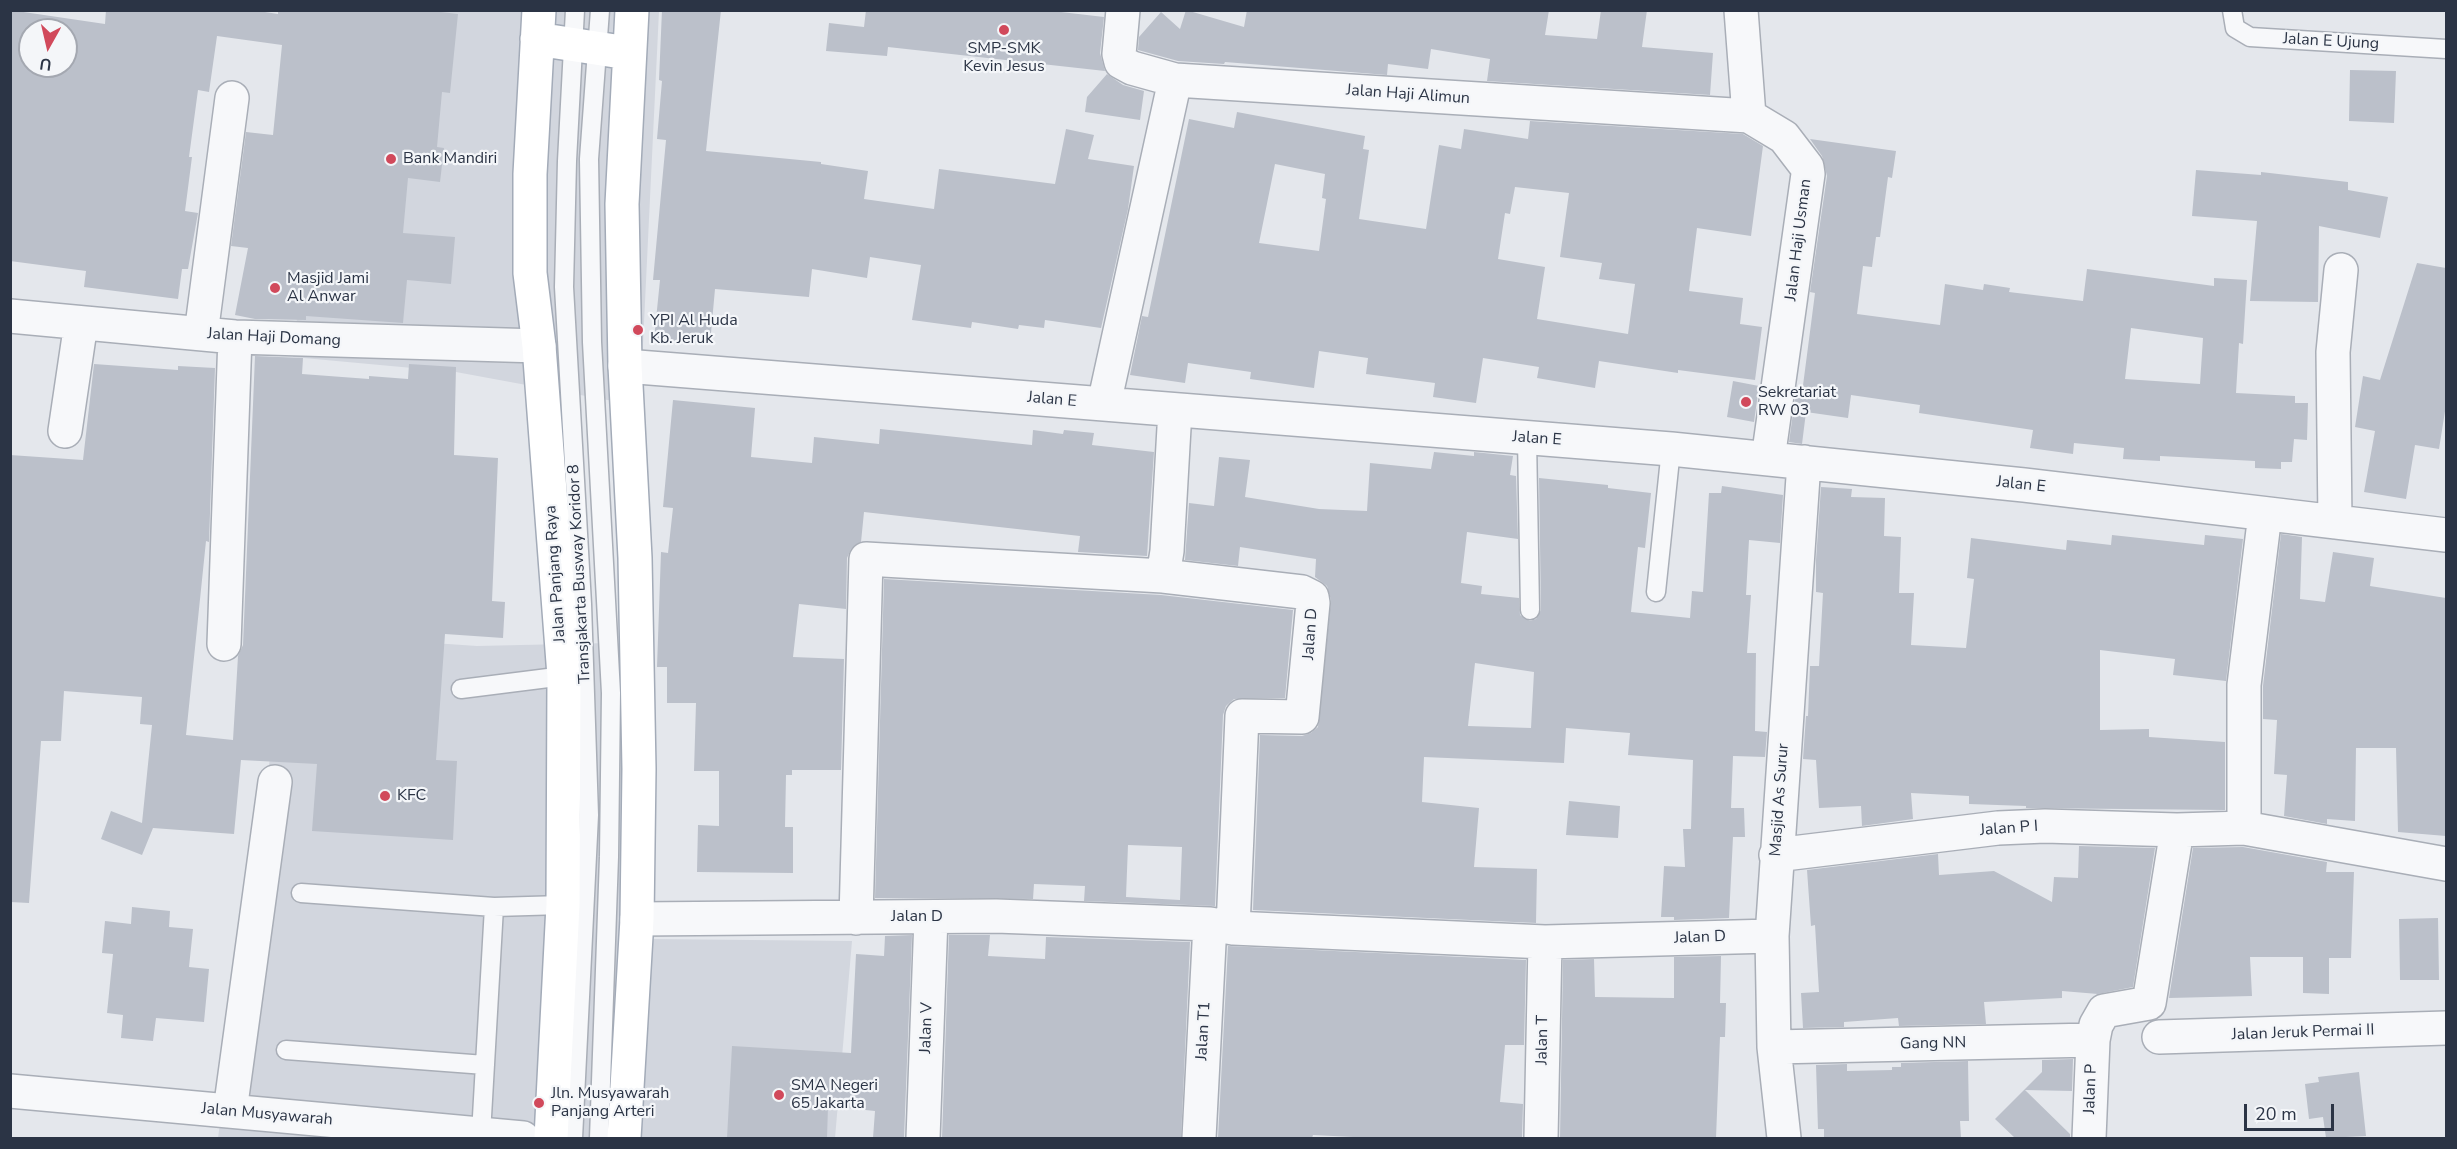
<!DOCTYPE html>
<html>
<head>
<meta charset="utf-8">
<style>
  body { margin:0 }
  #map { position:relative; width:2457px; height:1149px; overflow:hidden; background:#e4e7ec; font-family:"Nunito Sans",sans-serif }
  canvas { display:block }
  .frame { position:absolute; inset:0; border:12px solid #2b3445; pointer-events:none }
  .north { position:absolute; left:18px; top:18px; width:60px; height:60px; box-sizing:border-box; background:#f4f6f9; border:2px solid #a4a8b1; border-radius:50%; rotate:188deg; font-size:16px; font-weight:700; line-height:24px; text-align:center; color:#2b3445 }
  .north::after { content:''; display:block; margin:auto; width:21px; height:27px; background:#d1495b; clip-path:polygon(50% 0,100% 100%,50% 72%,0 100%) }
  .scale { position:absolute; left:2244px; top:1104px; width:90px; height:27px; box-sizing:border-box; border:3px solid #2b3445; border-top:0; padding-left:8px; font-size:18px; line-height:21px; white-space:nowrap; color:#2b3445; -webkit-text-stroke:4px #f4f6f9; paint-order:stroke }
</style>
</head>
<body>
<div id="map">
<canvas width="2457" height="1149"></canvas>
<div class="frame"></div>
<div class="north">U</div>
<div class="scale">20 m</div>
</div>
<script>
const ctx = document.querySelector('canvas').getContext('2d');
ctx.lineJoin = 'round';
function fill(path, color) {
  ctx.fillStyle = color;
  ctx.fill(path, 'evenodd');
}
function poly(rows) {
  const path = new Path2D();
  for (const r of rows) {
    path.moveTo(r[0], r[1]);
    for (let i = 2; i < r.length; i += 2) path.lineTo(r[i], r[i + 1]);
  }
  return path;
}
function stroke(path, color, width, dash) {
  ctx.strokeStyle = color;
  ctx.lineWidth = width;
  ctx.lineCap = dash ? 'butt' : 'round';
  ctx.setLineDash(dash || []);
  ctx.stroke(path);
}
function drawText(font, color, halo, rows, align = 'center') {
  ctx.font = font + ' "Nunito Sans",sans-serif';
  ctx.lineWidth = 4.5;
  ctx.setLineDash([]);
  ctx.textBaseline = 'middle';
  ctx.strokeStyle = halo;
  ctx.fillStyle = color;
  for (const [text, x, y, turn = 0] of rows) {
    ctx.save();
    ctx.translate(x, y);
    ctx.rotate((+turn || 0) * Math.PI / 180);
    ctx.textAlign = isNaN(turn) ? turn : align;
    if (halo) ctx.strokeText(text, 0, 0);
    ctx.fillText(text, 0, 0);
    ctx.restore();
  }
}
fill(poly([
  [329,11,659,11,640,406,456,372,293,357],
  [287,633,477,646,654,642,650,939,852,941,835,1138,218,1138]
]), '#d2d6de');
fill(poly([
  [10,10,105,24,106,10,252,10,278,14,278,10,424,10,458,14,450,93,442,92,437,147,444,148,440,182,408,178,403,233,455,237,451,284,407,280,403,323,306,316,306,320,255,319,235,315,248,248,231,246,246,132,273,135,282,45,217,36,209,92,198,90,189,157,192,157,185,211,198,213,188,269,182,269,178,299,84,287,86,271,10,261],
  [30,30,66,30,66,66,30,66],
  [662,10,721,10,706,151,821,162,821,164,868,171,864,199,934,209,939,169,1055,184,1066,129,1094,135,1088,159,1134,166,1128,209,1101,328,1045,320,1044,328,1019,325,1018,329,972,322,971,328,912,320,921,265,870,257,867,278,812,269,809,297,715,289,710,344,654,339,660,280,653,280,666,140,657,139,662,81,659,80],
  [866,10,1044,10,1104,17,1100,53,1105,71,888,47,887,56,826,51,829,23,864,27],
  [1186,10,1244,27,1247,10,1549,10,1545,35,1597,39,1601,10,1647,10,1642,47,1713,53,1710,95,1487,81,1490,59,1431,49,1428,69,1388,64,1387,75,1225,62,1224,64,1178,61,1138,50,1139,37,1161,12,1180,29],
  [2350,70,2396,71,2394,123,2349,121],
  [1107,74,1123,85,1144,91,1140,120,1085,112,1087,97],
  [1237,112,1365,136,1363,149,1369,150,1359,219,1426,229,1439,145,1461,149,1464,129,1528,139,1530,121,1743,134,1763,146,1751,236,1697,228,1689,291,1743,298,1740,324,1762,327,1755,380,1678,370,1678,373,1599,361,1595,388,1537,378,1539,367,1483,358,1476,403,1433,397,1435,383,1366,374,1368,358,1319,351,1314,388,1250,379,1251,372,1188,363,1185,383,1130,375,1142,316,1148,317,1189,119,1234,128],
  [1275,164,1325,174,1322,198,1326,199,1319,251,1259,243],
  [1515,187,1569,193,1560,257,1602,263,1599,279,1635,284,1628,334,1537,319,1545,267,1498,259,1505,213,1510,214],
  [1810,139,1896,151,1892,178,1888,177,1880,237,1876,237,1872,267,1863,266,1857,314,1940,325,1945,284,1983,290,1984,284,2010,288,2009,292,2083,301,2087,269,2214,286,2214,278,2247,280,2243,344,2239,343,2236,393,2295,396,2295,403,2308,403,2307,440,2294,439,2292,462,2281,462,2281,469,2255,468,2255,461,2160,456,2160,461,2123,459,2124,448,2074,443,2073,454,2030,448,2033,430,1919,413,1920,405,1851,395,1848,418,1806,412,1802,444,1789,442,1796,392,1802,393,1811,324,1815,293,1810,292,1827,176,1822,156],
  [2131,328,2203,338,2200,384,2125,379],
  [2196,170,2261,175,2261,172,2348,182,2348,190,2388,197,2380,238,2319,226,2318,302,2250,301,2257,221,2192,216],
  [2417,263,2446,268,2446,405,2439,449,2415,445,2406,499,2364,492,2375,431,2355,427,2363,376,2380,380],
  [255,356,303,358,302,374,369,379,369,376,408,379,409,364,456,367,454,455,498,458,492,601,505,602,503,638,445,634,436,760,457,761,453,840,312,831,317,764,241,760,234,834,153,828,142,855,101,839,111,811,142,823,152,725,140,724,142,697,64,691,61,741,41,741,29,903,10,902,10,455,83,460,94,364,178,370,178,366,215,368,209,542,206,541,186,735,233,740,238,656,243,645],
  [1733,381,1759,386,1754,422,1727,417],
  [673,400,755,408,751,457,812,463,814,437,879,444,880,429,1032,445,1033,430,1063,434,1064,430,1094,433,1092,445,1154,452,1147,556,1078,552,1080,536,864,512,861,542,851,549,847,558,846,609,799,604,793,657,844,659,841,770,792,770,792,775,786,775,785,827,793,827,793,873,697,872,698,825,719,826,719,771,694,771,696,703,667,703,667,667,657,667,661,552,668,553,673,508,663,507],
  [1434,452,1474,456,1474,452,1513,456,1510,475,1516,476,1518,539,1467,532,1461,583,1482,586,1481,594,1519,598,1520,615,1530,621,1536,619,1541,610,1539,478,1608,485,1608,488,1651,493,1645,548,1638,547,1631,612,1690,618,1692,591,1703,592,1709,493,1721,493,1722,486,1783,495,1780,543,1749,540,1746,595,1751,595,1747,653,1756,653,1755,731,1767,732,1765,757,1733,756,1731,808,1744,808,1745,837,1733,837,1729,918,1674,920,1674,917,1661,917,1664,866,1685,867,1683,829,1691,829,1693,760,1628,755,1630,733,1566,728,1564,763,1424,757,1422,802,1479,808,1474,867,1537,869,1536,923,1253,910,1260,735,1302,736,1311,733,1318,727,1331,600,1327,586,1315,577,1316,559,1240,547,1238,566,1185,560,1189,503,1214,506,1219,457,1250,460,1245,497,1319,509,1367,511,1370,463,1431,469],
  [1475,663,1534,672,1531,728,1468,726],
  [1821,487,1852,489,1851,497,1885,498,1884,536,1901,537,1899,593,1914,593,1911,645,1966,648,1974,579,1967,578,1971,538,2066,550,2067,540,2111,545,2112,535,2204,545,2205,535,2243,539,2226,681,2173,675,2175,659,2100,650,2100,730,2149,729,2149,737,2225,742,2225,810,2026,808,2026,806,1969,804,1969,796,1911,793,1913,819,1862,826,1861,806,1819,808,1816,760,1803,759,1806,716,1808,716,1810,666,1819,666,1823,593,1816,592,1816,560],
  [2281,534,2302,537,2300,599,2325,602,2333,552,2374,558,2370,586,2446,598,2446,836,2398,832,2396,748,2356,748,2355,821,2327,819,2327,824,2284,816,2287,775,2274,774,2277,720,2263,719,2263,686],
  [884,579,1161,595,1293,610,1285,698,1234,699,1226,706,1223,715,1215,906,1084,901,1085,886,1034,884,1033,899,875,898],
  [1128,845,1182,847,1180,900,1126,897],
  [1569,801,1620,806,1618,838,1566,835],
  [2079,846,2155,848,2133,987,2098,994,2062,991,2062,998,1984,1002,1986,1024,1899,1026,1898,1018,1844,1022,1844,1027,1803,1028,1801,993,1819,992,1815,925,1811,926,1807,870,1938,854,1939,875,1994,871,2052,902,2054,877,2078,878],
  [2243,847,2327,862,2326,872,2354,872,2351,958,2329,958,2329,994,2303,993,2303,957,2250,957,2252,996,2169,998,2193,848],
  [132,907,170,911,169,927,193,929,189,967,209,969,204,1022,156,1018,153,1041,121,1038,123,1015,107,1013,113,954,102,953,105,921,131,924],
  [2438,918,2439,980,2400,980,2399,919],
  [912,935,904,1138,873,1138,875,1111,828,1106,827,1138,727,1138,732,1046,851,1053,856,954,884,956,885,936],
  [949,935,990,935,988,956,1045,959,1046,937,1190,942,1181,1138,942,1138],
  [1228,946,1526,960,1524,1045,1505,1045,1500,1102,1523,1104,1522,1138,1373,1138,1313,1135,1312,1138,1218,1138],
  [1721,956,1720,1003,1726,1003,1725,1037,1720,1037,1716,1138,1560,1138,1563,960,1594,959,1595,997,1674,998,1674,957],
  [2073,1059,2072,1091,2025,1090,2070,1134,2070,1138,2015,1138,1995,1119,2042,1072,2042,1060],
  [1968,1061,1969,1121,1960,1121,1961,1138,1824,1138,1824,1129,1818,1129,1816,1065,1847,1064,1847,1071,1892,1070,1892,1067,1901,1067,1901,1063],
  [2359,1072,2366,1136,2326,1138,2323,1117,2309,1119,2305,1084,2319,1082,2318,1077]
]), '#bbc0ca');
const lane = poly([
  [2232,10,2235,28,2250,37,2446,49],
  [1527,438,1530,610],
  [1656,592,1671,449],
  [461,689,564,676],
  [301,893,494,907,563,905],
  [286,1050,485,1065],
  [481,1134,494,907],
  [573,1138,589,815,582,604,564,287,567,161,575,10],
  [599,1138,609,857,611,693,592,342,589,159,600,10]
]);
const street = poly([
  [1123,10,1119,54,1121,62,1132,68,1175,80,1749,116],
  [1741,10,1749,116,1784,137,1807,167,1808,174,1768,459],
  [10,316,235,337,539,346],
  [201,334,232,98],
  [625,366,1671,449,2024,485,2446,535],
  [1104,404,1175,80],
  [1175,410,1167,551,1163,576,1302,592,1312,597,1313,603,1302,717,1242,716,1233,928],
  [65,431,81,323],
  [2335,522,2333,352,2341,270],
  [224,644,235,337],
  [2244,828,2446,864],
  [1776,855,1998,828,2045,826,2177,830,2244,828,2244,685,2265,514],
  [856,918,866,559,1163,576],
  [637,919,996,916,1210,924,1233,928,1545,942,1772,936],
  [2159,1037,2446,1028],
  [1774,1047,2093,1040],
  [10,1091,523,1138],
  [230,1111,275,782],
  [923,1138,931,917],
  [1199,1138,1210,924],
  [1541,1138,1545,942],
  [1784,1138,1774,1047,1772,936,1804,462],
  [2089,1138,2093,1040,2096,1025,2104,1011,2149,1003,2177,830]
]);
const primary = poly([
  [539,10,530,174,530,273,539,346,564,676,563,905,551,1138],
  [537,39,628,53],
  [624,1138,637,919,639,769,635,558,625,366,622,204,632,10]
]);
stroke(lane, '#a9aeb7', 21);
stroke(street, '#a9aeb7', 36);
stroke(primary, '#a3abb8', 36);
stroke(lane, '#f7f8fa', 18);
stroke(street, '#f7f8fa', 33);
stroke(primary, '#fff', 33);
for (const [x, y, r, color] of [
  [1004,30,6,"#d1495b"],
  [391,159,6,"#d1495b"],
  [275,288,6,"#d1495b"],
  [638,330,6,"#d1495b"],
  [1746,402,6,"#d1495b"],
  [385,796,6,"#d1495b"],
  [779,1095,6,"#d1495b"],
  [539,1103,6,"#d1495b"]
]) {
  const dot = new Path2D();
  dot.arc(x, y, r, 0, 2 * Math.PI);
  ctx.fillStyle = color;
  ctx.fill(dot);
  stroke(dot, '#f4f6f9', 2);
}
drawText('16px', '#2b3445', '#f4f6f9', [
  ["Jalan E Ujung",2331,42,3],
  ["Jalan Haji Alimun",1408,95,4],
  ["Jalan Haji Usman",1799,240,-83],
  ["Jalan Haji Domang",274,338,3],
  ["Jalan E",1052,400,5],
  ["Jalan E",1537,439,4],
  ["Jalan E",2021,485,6],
  ["Jalan Panjang Raya",556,574,-94],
  ["Transjakarta Busway Koridor 8",580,574,-93],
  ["Jalan D",1311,634,-86],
  ["Masjid As Surur",1780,800,-86],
  ["Jalan P I",2009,829,-4],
  ["Jalan D",917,917],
  ["Jalan D",1700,938,-2],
  ["Jalan V",927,1028,-88],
  ["Jalan T1",1204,1031,-87],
  ["Jalan Jeruk Permai II",2303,1033,-2],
  ["Jalan T",1543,1040,-89],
  ["Gang NN",1933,1044,-1],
  ["Jalan P",2091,1089,-88],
  ["Jalan Musyawarah",267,1115,5]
]);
drawText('16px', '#2b3445', '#f4f6f9', [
  ["SMP-SMK",1004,49,"center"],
  ["Kevin Jesus",1004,67,"center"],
  ["Bank Mandiri",403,159],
  ["Masjid Jami",287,279],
  ["Al Anwar",287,297],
  ["YPI Al Huda",650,321],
  ["Kb. Jeruk",650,339],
  ["Sekretariat",1758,393],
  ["RW 03",1758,411],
  ["KFC",397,796],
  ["SMA Negeri",791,1086],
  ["65 Jakarta",791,1104],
  ["Jln. Musyawarah",551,1094],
  ["Panjang Arteri",551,1112]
], 'left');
</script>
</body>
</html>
